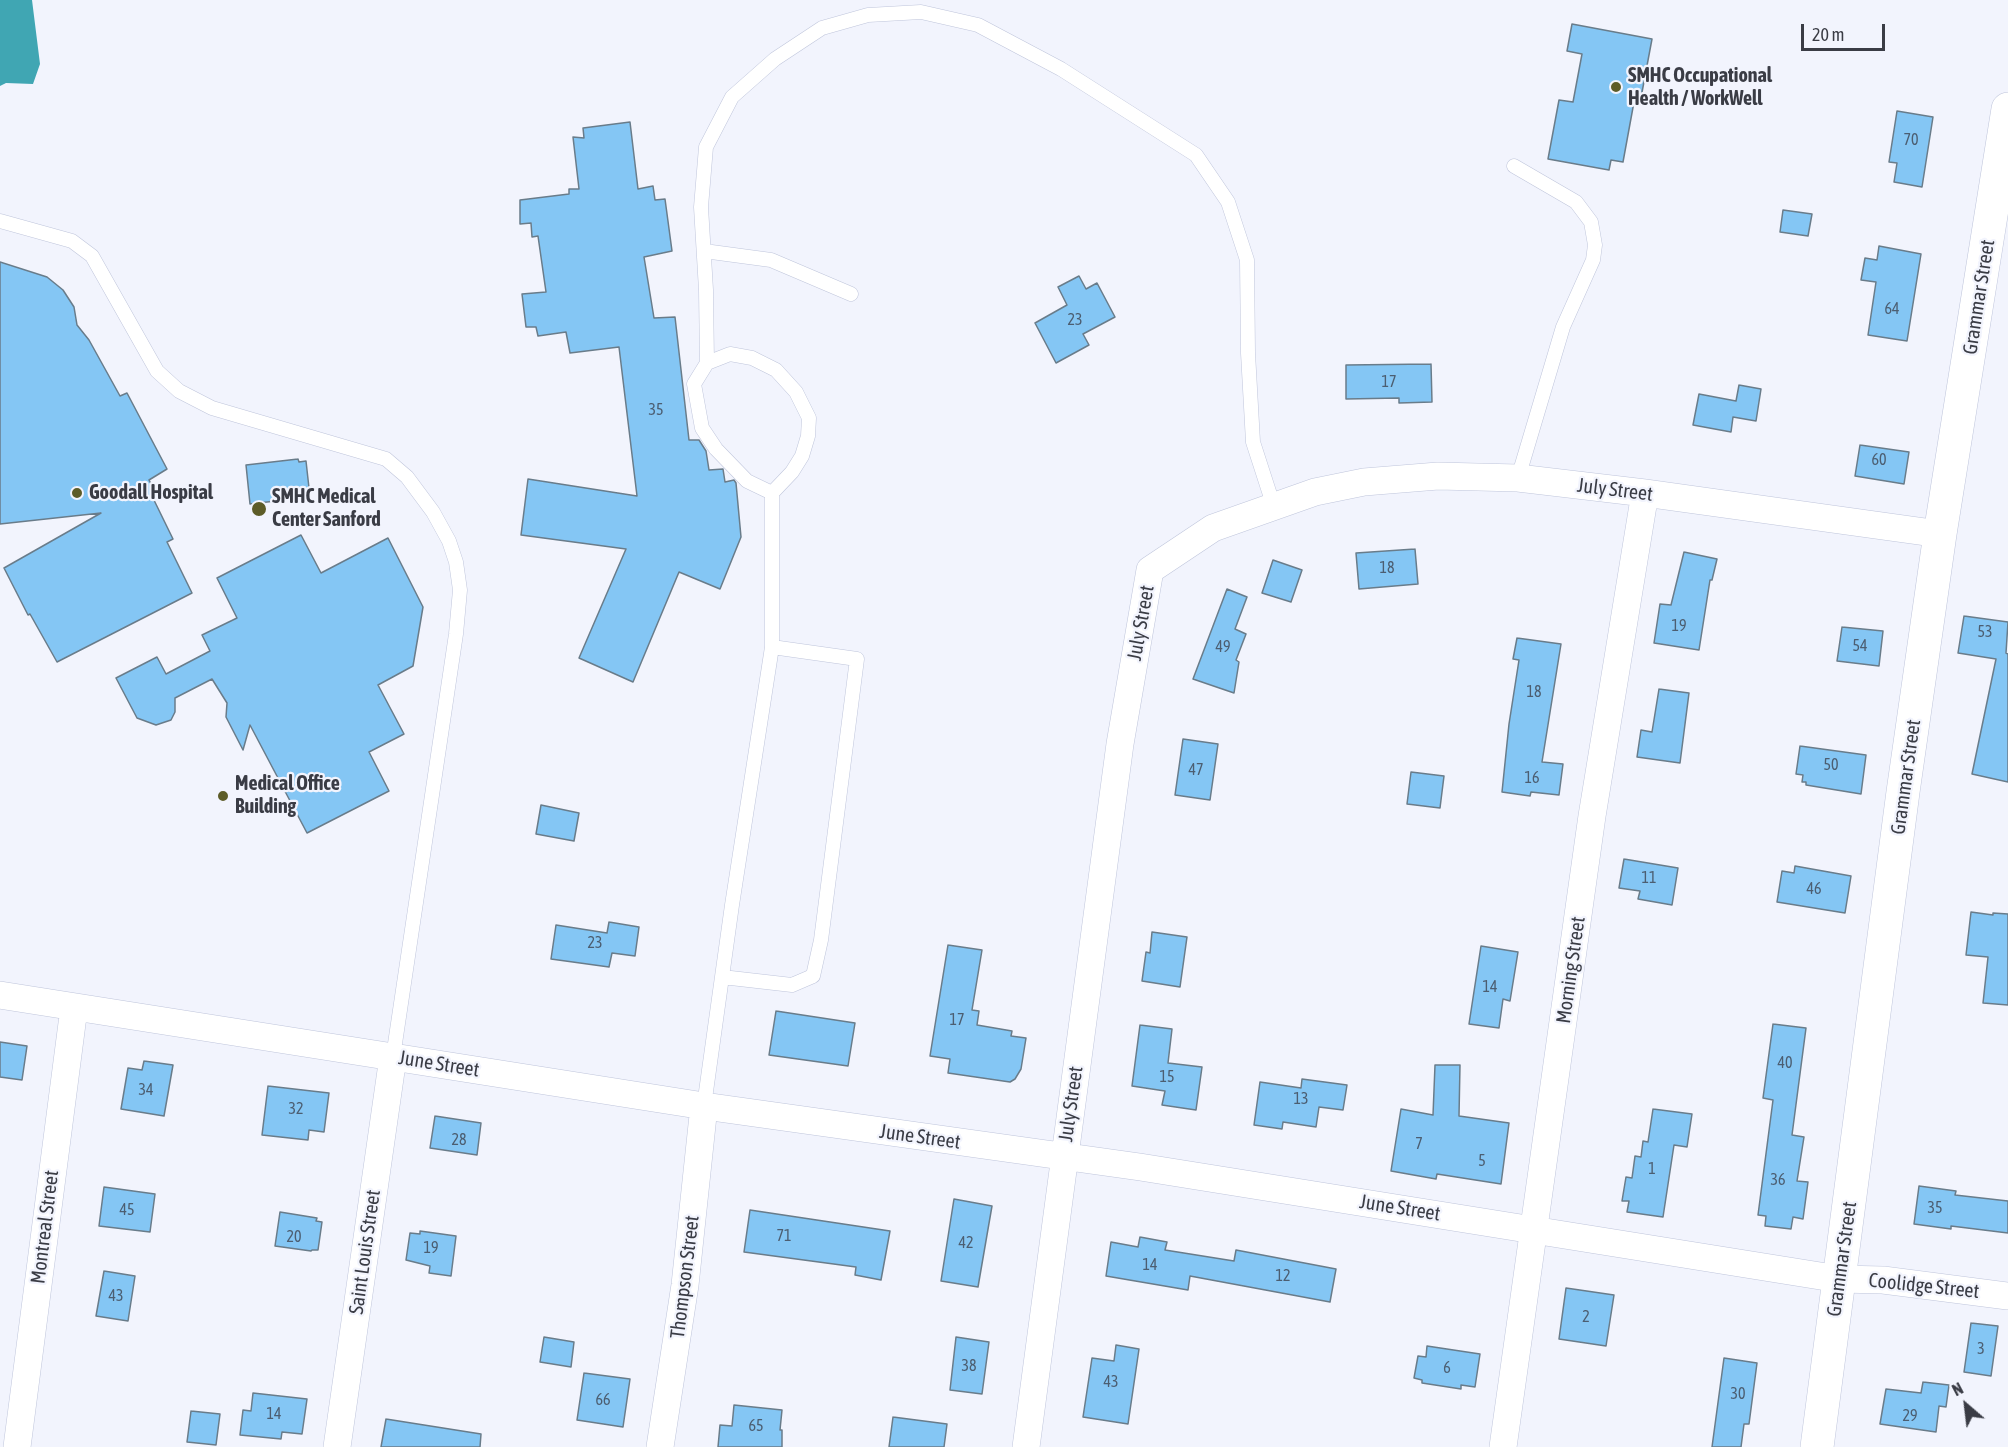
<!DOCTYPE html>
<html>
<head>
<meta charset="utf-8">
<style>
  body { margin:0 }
  #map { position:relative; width:2008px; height:1447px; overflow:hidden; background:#f2f4fd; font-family:"Asap Condensed",sans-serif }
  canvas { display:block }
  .north { position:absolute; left:1936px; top:1375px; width:60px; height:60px; -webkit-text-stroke:4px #f2f4fd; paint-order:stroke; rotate:332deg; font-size:16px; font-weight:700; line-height:24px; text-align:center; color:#3a3c45 }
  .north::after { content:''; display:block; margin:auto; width:21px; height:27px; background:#3a3c45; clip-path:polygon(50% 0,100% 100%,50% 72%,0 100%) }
  .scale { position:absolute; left:1801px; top:24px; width:84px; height:27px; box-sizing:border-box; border:3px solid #3a3c45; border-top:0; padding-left:8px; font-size:18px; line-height:21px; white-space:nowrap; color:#3a3c45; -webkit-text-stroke:4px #f2f4fd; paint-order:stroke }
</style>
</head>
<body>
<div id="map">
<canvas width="2008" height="1447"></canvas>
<div class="north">N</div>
<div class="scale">20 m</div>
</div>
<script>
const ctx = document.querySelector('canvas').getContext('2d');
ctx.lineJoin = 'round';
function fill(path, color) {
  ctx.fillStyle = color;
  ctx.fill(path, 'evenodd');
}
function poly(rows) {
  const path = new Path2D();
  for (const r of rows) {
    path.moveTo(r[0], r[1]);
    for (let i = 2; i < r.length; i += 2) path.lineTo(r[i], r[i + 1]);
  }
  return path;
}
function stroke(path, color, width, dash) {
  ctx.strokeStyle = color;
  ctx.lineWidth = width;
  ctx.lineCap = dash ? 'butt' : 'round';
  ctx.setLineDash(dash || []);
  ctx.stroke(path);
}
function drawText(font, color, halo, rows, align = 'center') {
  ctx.font = font + ' "Asap Condensed",sans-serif';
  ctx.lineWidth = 4.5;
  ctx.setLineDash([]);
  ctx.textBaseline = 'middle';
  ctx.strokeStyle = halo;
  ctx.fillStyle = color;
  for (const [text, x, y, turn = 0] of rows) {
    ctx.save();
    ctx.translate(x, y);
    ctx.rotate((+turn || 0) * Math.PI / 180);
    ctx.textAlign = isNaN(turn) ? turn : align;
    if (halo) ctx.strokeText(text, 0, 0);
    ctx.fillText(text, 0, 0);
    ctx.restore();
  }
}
fill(poly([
  [0,0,32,0,40,64,33,84,6,83,0,86]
]), '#40a6b3');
const building = poly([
  [1572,24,1652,39,1640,103,1634,102,1623,162,1611,160,1609,170,1548,159,1559,100,1573,102,1582,54,1567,51,1572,24],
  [1897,111,1933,117,1922,187,1894,182,1897,163,1889,162,1897,111],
  [630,122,638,189,653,186,655,200,665,199,672,251,644,257,654,318,675,317,689,440,699,440,706,451,709,470,723,469,725,482,734,480,736,483,741,537,720,589,679,572,633,682,579,658,626,549,521,535,528,479,637,496,619,347,570,353,566,332,538,336,536,327,526,327,522,294,546,292,538,236,532,237,531,223,520,224,520,200,569,194,569,189,579,189,573,137,584,138,583,128,630,122],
  [1783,210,1812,214,1808,236,1780,232,1783,210],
  [1879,246,1921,254,1907,341,1868,335,1876,282,1861,280,1865,258,1877,260,1879,246],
  [0,262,47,277,63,290,74,307,77,325,89,340,120,396,127,393,167,469,149,480,156,493,151,494,173,539,167,542,192,593,57,662,30,614,28,615,4,568,101,513,0,524,0,262],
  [1079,276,1086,289,1097,283,1115,317,1083,334,1089,345,1056,363,1035,323,1067,305,1058,287,1079,276],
  [1431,364,1432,402,1399,403,1399,398,1346,399,1346,365,1431,364],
  [1739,385,1761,389,1756,421,1733,417,1731,432,1693,425,1699,394,1736,401,1739,385],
  [1860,445,1909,452,1904,484,1855,476,1860,445],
  [298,459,299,462,306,461,310,497,250,504,246,465,298,459],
  [301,535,321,573,388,538,423,607,413,666,378,685,404,734,369,752,389,791,307,833,250,725,243,750,226,717,227,703,212,679,175,698,175,712,171,720,156,725,137,718,116,678,157,657,166,674,210,651,202,635,237,618,217,578,301,535],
  [1415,549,1418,584,1359,589,1356,553,1415,549],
  [1684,552,1717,559,1712,580,1710,580,1699,650,1654,643,1660,604,1671,605,1684,552],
  [1273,560,1302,570,1291,602,1262,593,1273,560],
  [1227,589,1247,597,1235,629,1246,634,1236,660,1239,662,1234,693,1193,679,1227,589],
  [1964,616,2008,622,2006,653,2008,654,2008,782,1972,774,1996,659,1958,653,1964,616],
  [1842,627,1883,631,1879,666,1837,661,1842,627],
  [1517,638,1561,644,1542,762,1563,764,1559,795,1531,792,1530,796,1502,792,1509,724,1519,660,1513,659,1517,638],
  [1659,689,1689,693,1680,763,1637,757,1641,730,1652,732,1659,689],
  [1183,739,1218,744,1210,800,1175,795,1183,739],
  [1800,746,1866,755,1861,794,1806,785,1806,782,1802,782,1803,775,1796,774,1800,746],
  [1411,772,1444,776,1440,808,1407,804,1411,772],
  [541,805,579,813,574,841,536,834,541,805],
  [1624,859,1678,868,1672,905,1638,899,1640,891,1619,888,1624,859],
  [1795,866,1851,876,1845,913,1777,902,1782,871,1794,873,1795,866],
  [1971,912,1993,915,1993,913,2008,914,2008,1005,1983,1003,1988,957,1966,955,1971,912],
  [609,922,639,927,635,956,612,953,609,967,551,959,556,925,607,933,609,922],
  [1152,932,1187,937,1180,987,1142,981,1146,952,1150,953,1152,932],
  [948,945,982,950,972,1010,979,1011,977,1025,1012,1031,1011,1036,1026,1038,1021,1069,1015,1079,1010,1082,948,1073,950,1059,930,1056,948,945],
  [1481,946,1518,952,1510,1001,1503,999,1499,1028,1469,1024,1481,946],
  [776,1011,855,1023,848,1066,769,1055,776,1011],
  [1773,1024,1806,1028,1792,1135,1804,1137,1797,1181,1808,1182,1803,1219,1793,1217,1791,1229,1765,1226,1766,1216,1758,1215,1773,1100,1763,1098,1773,1024],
  [1140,1025,1172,1029,1168,1063,1202,1067,1196,1110,1162,1105,1165,1091,1132,1086,1140,1025],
  [0,1042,27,1046,22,1080,0,1077,0,1042],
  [144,1061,173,1065,164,1116,121,1109,128,1068,142,1070,144,1061],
  [1435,1065,1460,1065,1459,1116,1509,1123,1501,1184,1437,1174,1436,1179,1391,1171,1401,1109,1433,1115,1435,1065],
  [1302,1079,1347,1085,1343,1110,1319,1107,1316,1127,1283,1122,1282,1129,1254,1125,1260,1082,1301,1088,1302,1079],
  [268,1086,329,1093,324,1132,309,1130,308,1140,262,1135,268,1086],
  [1653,1109,1692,1114,1687,1147,1674,1145,1663,1217,1627,1212,1629,1201,1622,1201,1626,1177,1632,1178,1635,1156,1641,1157,1643,1141,1648,1142,1653,1109],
  [435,1116,481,1123,477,1155,430,1148,435,1116],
  [1919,1186,1956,1191,1955,1195,2008,1201,2008,1233,1951,1226,1951,1229,1914,1224,1919,1186],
  [104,1187,155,1194,150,1232,99,1226,104,1187],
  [954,1199,992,1206,978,1287,941,1281,954,1199],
  [750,1210,890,1231,881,1280,855,1275,856,1267,744,1252,750,1210],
  [280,1212,317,1218,316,1221,322,1222,318,1250,312,1250,311,1251,275,1246,280,1212],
  [420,1231,456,1236,451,1276,429,1273,430,1266,406,1260,410,1233,420,1234,420,1231],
  [1140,1237,1167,1242,1165,1250,1234,1261,1236,1250,1336,1269,1330,1302,1190,1276,1188,1290,1106,1276,1111,1242,1138,1247,1140,1237],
  [104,1271,135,1276,128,1321,96,1316,104,1271],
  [1566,1288,1614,1295,1606,1346,1559,1339,1566,1288],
  [1971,1323,1998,1326,1991,1376,1964,1372,1971,1323],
  [544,1337,574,1342,571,1367,540,1362,544,1337],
  [956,1337,989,1342,982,1394,950,1390,956,1337],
  [1116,1345,1139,1349,1128,1424,1083,1417,1092,1358,1114,1361,1116,1345],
  [1427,1346,1480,1354,1475,1387,1461,1385,1461,1389,1422,1383,1422,1380,1414,1378,1418,1356,1426,1357,1427,1346],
  [1724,1358,1757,1363,1749,1424,1744,1424,1741,1447,1712,1447,1724,1358],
  [584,1373,630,1379,623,1427,577,1420,584,1373],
  [1923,1382,1949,1385,1946,1407,1939,1406,1936,1432,1880,1424,1886,1389,1921,1393,1923,1382],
  [253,1393,307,1399,302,1434,282,1432,281,1439,240,1435,243,1410,251,1411,253,1393],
  [734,1405,782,1410,780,1430,782,1430,782,1447,718,1447,720,1425,732,1426,734,1405],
  [191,1411,220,1414,216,1445,187,1442,191,1411],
  [893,1417,947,1424,944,1447,889,1447,893,1417],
  [386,1419,481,1434,480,1447,381,1447,386,1419]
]);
fill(building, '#84c6f4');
stroke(building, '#697c8a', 1.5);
const lane = poly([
  [1514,166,1576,202,1591,222,1595,245,1593,260,1563,327,1518,478],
  [0,221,72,241,92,256,157,371,179,391,212,408,386,459,407,477,433,512,449,541,456,562,460,590,456,634,393,1057],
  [704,251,771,260,851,294],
  [707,363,706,290,701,207,706,147,732,97,775,59,822,28,868,15,921,12,978,25,1061,69,1196,155,1228,202,1247,260,1248,353,1253,442,1274,507],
  [722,977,792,985,813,976,821,940,857,659,772,647],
  [704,1106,732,905,772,647,772,493,747,481,716,449,702,428,694,384,707,363,730,354,752,358,776,370,796,392,809,418,808,436,802,456,792,472,772,493]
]);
const street = poly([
  [0,995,704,1106,1140,1167,1839,1279,1883,1280,2008,1296],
  [17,1447,74,1008],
  [337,1447,393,1057],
  [660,1447,685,1285,704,1106],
  [1026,1447,1120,744,1150,570,1213,528,1315,492,1364,482,1438,476,1518,478,1645,493,1940,534],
  [1503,1447,1592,816,1645,493]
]);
const secondary = poly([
  [1817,1447,1903,792,1940,534,2008,109]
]);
stroke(lane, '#bfc5db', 15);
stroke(street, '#bfc5db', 28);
stroke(secondary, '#bfc5db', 34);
stroke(lane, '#fff', 14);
stroke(street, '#fff', 27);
stroke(secondary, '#fff', 33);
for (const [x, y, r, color] of [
  [1616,87,6,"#5d5c28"],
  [77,493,6,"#5d5c28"],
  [259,509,8,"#5d5c28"],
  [223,796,6,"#5d5c28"]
]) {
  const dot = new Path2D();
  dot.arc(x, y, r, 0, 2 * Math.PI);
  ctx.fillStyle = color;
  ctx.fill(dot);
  stroke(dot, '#f2f4fd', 2);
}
drawText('16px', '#4c5e71', null, [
  ["70",1911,140],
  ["64",1892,309],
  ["23",1075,320],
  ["17",1389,382],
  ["35",656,410],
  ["60",1879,460],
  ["18",1387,568],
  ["19",1679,626],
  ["53",1985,632],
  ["54",1860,646],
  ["49",1223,647],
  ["18",1534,692],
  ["50",1831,765],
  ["47",1196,770],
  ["16",1532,778],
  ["11",1649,878],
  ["46",1814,889],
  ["23",595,943],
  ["14",1490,987],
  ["17",957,1020],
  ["40",1785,1063],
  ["15",1167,1077],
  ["34",146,1090],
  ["13",1301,1099],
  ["32",296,1109],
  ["28",459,1140],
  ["7",1419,1144],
  ["5",1482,1161],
  ["1",1652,1169],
  ["36",1778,1180],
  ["35",1935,1208],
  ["45",127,1210],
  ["71",784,1236],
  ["20",294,1237],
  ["42",966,1243],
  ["19",431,1248],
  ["14",1150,1265],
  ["12",1283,1276],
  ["43",116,1296],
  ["2",1586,1317],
  ["3",1981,1349],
  ["38",969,1366],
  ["6",1447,1368],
  ["43",1111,1382],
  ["30",1738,1394],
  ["66",603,1400],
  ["14",274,1414],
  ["29",1910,1416],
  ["65",756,1426]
]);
drawText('bold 20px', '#3a3c45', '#f2f4fd', [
  ["SMHC Occupational",1628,76],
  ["Health / WorkWell",1628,99],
  ["Goodall Hospital",89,493],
  ["SMHC Medical",272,497],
  ["Center Sanford",272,520],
  ["Medical Office",235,784],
  ["Building",235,807]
], 'left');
drawText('20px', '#3a3c45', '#f2f4fd', [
  ["Grammar Street",1979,297,-81],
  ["July Street",1615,490,7],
  ["July Street",1141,623,-80],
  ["Grammar Street",1906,777,-82],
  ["Morning Street",1571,970,-82],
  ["June Street",439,1064,9],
  ["July Street",1071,1104,-82],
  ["June Street",920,1137,8],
  ["June Street",1400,1208,9],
  ["Montreal Street",45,1227,-83],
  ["Saint Louis Street",365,1252,-82],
  ["Grammar Street",1842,1259,-82],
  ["Thompson Street",685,1277,-83],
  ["Coolidge Street",1924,1286,6]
]);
</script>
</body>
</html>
